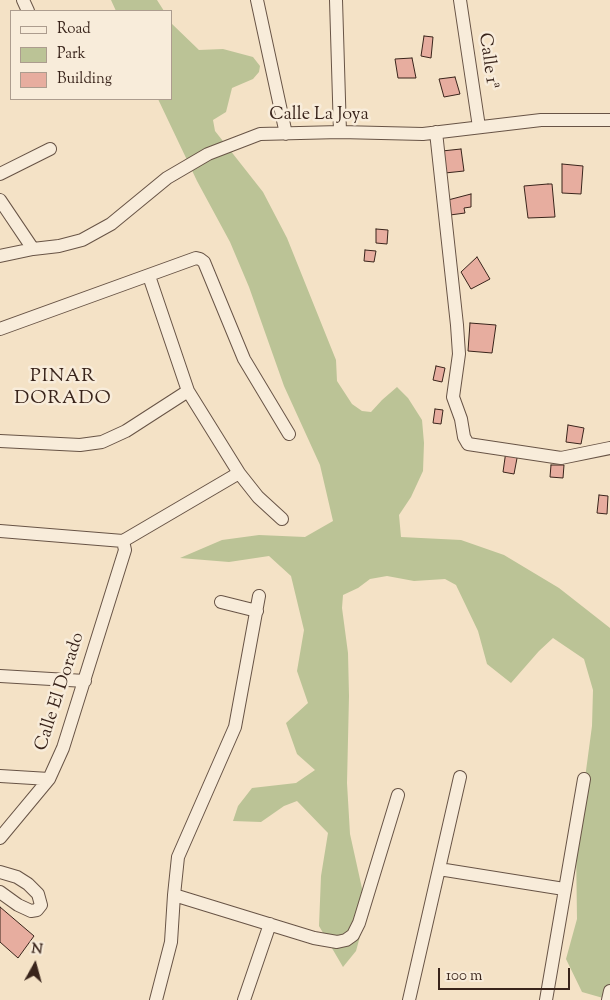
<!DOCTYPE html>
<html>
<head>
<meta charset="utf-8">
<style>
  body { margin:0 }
  #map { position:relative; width:610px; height:1000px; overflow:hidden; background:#f4e2c6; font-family:"Sorts Mill Goudy",serif }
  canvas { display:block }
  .legend { position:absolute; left:10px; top:10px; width:162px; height:90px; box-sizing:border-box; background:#f8ecda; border:1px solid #ac9c8e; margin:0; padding:6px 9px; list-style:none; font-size:15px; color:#39241b }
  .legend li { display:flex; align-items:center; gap:10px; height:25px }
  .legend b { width:25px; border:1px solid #ac9c8e }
  .north { position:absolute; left:10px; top:940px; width:50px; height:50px; -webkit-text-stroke:4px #f8ecda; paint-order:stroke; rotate:7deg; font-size:14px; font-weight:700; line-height:20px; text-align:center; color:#39241b }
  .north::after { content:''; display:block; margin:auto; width:18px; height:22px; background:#39241b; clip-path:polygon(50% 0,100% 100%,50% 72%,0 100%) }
  .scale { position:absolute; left:438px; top:968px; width:132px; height:22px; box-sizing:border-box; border:2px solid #39241b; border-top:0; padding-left:6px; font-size:15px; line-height:18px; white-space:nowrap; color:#39241b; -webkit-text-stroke:4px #f8ecda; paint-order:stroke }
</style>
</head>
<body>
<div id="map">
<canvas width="610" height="1000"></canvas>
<ul class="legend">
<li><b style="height:6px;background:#f8ecda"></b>Road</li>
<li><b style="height:14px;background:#bbc396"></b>Park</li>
<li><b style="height:14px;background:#e7ad9f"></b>Building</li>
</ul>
<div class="north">N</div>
<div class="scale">100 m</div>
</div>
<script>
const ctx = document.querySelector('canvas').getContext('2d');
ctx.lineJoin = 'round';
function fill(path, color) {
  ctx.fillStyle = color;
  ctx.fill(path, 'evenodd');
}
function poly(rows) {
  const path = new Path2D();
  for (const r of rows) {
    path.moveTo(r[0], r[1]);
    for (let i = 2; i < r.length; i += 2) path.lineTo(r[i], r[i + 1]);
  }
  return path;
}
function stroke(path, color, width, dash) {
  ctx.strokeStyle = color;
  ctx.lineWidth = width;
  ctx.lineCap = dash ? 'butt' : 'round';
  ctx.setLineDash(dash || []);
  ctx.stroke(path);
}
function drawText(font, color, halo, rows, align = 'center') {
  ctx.font = font + ' "Sorts Mill Goudy",serif';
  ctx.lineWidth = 5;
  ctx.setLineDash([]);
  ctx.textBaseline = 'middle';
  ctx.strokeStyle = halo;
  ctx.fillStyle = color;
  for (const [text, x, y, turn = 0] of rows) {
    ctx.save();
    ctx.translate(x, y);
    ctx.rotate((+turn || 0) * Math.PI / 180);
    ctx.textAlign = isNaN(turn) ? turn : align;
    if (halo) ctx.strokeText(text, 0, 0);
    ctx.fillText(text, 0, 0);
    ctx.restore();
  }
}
fill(poly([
  [111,0,157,0,164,11,116,11],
  [171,23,199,50,223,49,253,57,260,66,259,72,253,79,232,88,226,112,213,120,215,131,263,192,287,238,336,360,337,381,352,404,362,411,371,412,382,400,397,387,408,398,422,420,424,443,423,471,411,497,399,515,401,537,461,540,504,555,559,588,610,628,610,1000,582,992,566,959,577,919,576,845,592,726,593,690,584,659,553,638,539,651,511,683,487,664,478,631,456,585,445,579,414,581,387,576,370,579,358,588,343,595,342,608,348,653,349,696,347,783,350,834,367,911,356,951,343,967,319,926,321,876,328,833,297,801,284,806,261,822,233,821,238,806,252,788,296,783,315,770,297,754,286,723,308,703,297,671,304,630,291,576,269,556,229,562,180,558,222,540,259,535,305,537,333,521,320,465,284,386,249,287,230,242,197,181,158,99,171,99]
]), '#bbc396');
const building = poly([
  [424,36,433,37,431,58,421,56,424,36],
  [412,58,416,78,398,78,395,59,412,58],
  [455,77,460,94,444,97,439,79,455,77],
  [461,149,464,171,445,173,442,151,461,149],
  [562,164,583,166,581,194,562,193,562,164],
  [548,184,552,184,555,217,528,218,524,186,548,184],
  [471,194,471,207,464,208,465,213,450,215,448,200,471,194],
  [376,229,388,230,387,244,376,243,376,229],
  [365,250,376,251,374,262,364,261,365,250],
  [477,257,490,279,471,289,461,272,477,257],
  [470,323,496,325,492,353,468,351,470,323],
  [436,366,445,368,442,382,433,380,436,366],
  [435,409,443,410,441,424,433,423,435,409],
  [568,425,584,428,581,444,566,442,568,425],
  [506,451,518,453,514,474,503,472,506,451],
  [551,465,564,465,563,478,550,477,551,465],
  [599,495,608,496,607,514,597,513,599,495],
  [0,907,34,936,18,958,0,942,0,907]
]);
fill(building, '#e7ad9f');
stroke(building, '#39241b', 1);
const minor = poly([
  [23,0,28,11],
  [257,0,286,134],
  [336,0,340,132],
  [460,0,479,127],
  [436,132,457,325,459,354,453,397,461,419,464,437,468,444,561,458,610,448],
  [0,174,50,149],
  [0,200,33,249],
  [0,256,33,249,59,246,82,240,111,224,167,178,208,154,260,134,340,132,423,134,541,120,610,120],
  [149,276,188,391,239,473,258,497,282,519],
  [0,329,196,258,200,259,204,262,244,359,289,434],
  [0,441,80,445,102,442,126,431,188,391],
  [0,531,123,541],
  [123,541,239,473],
  [221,602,257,611],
  [0,676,85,681],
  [0,776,49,779],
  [0,838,49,779,63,748,125,550,123,541],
  [439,869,564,889],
  [0,872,17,877,28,884,38,894,41,905,37,910,31,911,18,905,0,892],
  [174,895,314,938,337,942,346,940,353,935,359,923,398,795],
  [156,1000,171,942,174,895,178,857,235,727,259,596],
  [244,1000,270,924],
  [409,1000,460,777],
  [546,1000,584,779],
  [608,1000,610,991]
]);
stroke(minor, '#685446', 14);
stroke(minor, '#f8ecda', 12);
drawText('18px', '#39241b', '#f8ecda', [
  ["Calle 1ª",487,61,82],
  ["Calle La Joya",319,116],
  ["Calle El Dorado",61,692,-72]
]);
ctx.letterSpacing = '1px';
drawText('19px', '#39241b', '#f8ecda', [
  ["PINAR",63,378],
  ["DORADO",63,400]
]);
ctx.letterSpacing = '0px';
</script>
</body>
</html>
